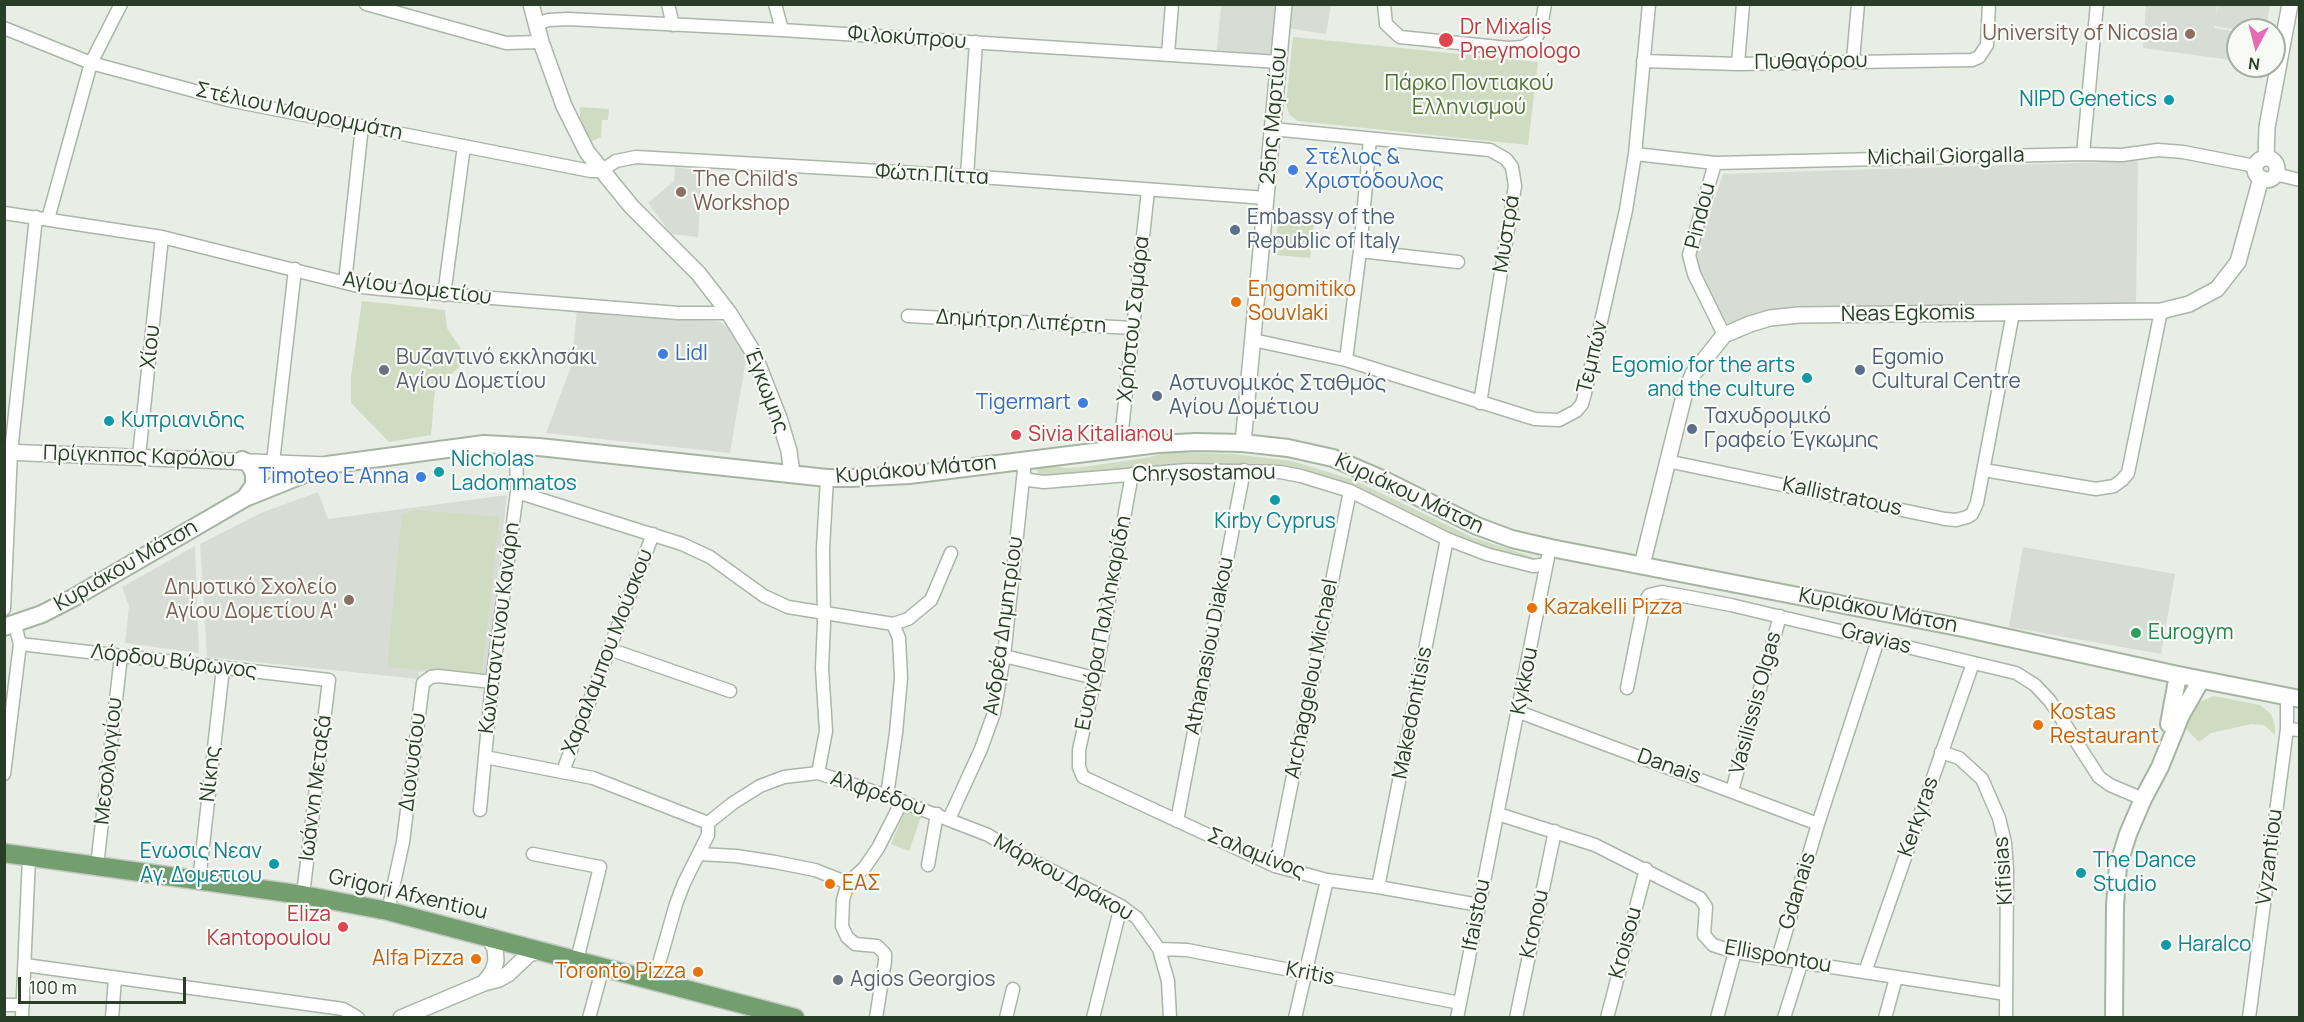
<!DOCTYPE html>
<html>
<head>
<meta charset="utf-8">
<style>
  body { margin:0 }
  #map { position:relative; width:2304px; height:1022px; overflow:hidden; background:#e8ede6; font-family:Manrope,sans-serif }
  canvas { display:block }
  .frame { position:absolute; inset:0; border:6px solid #293e26; pointer-events:none }
  .north { position:absolute; left:2226px; top:18px; width:60px; height:60px; box-sizing:border-box; background:#f8faf6; border:2px solid #a5afa3; border-radius:50%; rotate:187deg; font-size:16px; font-weight:700; line-height:24px; text-align:center; color:#293e26 }
  .north::after { content:''; display:block; margin:auto; width:21px; height:27px; background:#e56cb4; clip-path:polygon(50% 0,100% 100%,50% 72%,0 100%) }
  .scale { position:absolute; left:18px; top:977px; width:168px; height:27px; box-sizing:border-box; border:3px solid #293e26; border-top:0; padding-left:8px; font-size:18px; line-height:21px; white-space:nowrap; color:#293e26; -webkit-text-stroke:4px #f8faf6; paint-order:stroke }
</style>
</head>
<body>
<div id="map">
<canvas width="2304" height="1022"></canvas>
<div class="frame"></div>
<div class="north">N</div>
<div class="scale">100 m</div>
</div>
<script>
const ctx = document.querySelector('canvas').getContext('2d');
ctx.lineJoin = 'round';
function fill(path, color) {
  ctx.fillStyle = color;
  ctx.fill(path, 'evenodd');
}
function poly(rows) {
  const path = new Path2D();
  for (const r of rows) {
    if (r.length === 3) {
      path.moveTo(r[0] + r[2], r[1]);
      path.arc(r[0], r[1], r[2], 0, 2 * Math.PI);
      continue;
    }
    path.moveTo(r[0], r[1]);
    for (let i = 2; i < r.length; i += 2) path.lineTo(r[i], r[i + 1]);
  }
  return path;
}
function stroke(path, color, width, dash) {
  ctx.strokeStyle = color;
  ctx.lineWidth = width;
  ctx.lineCap = dash ? 'butt' : 'round';
  ctx.setLineDash(dash || []);
  ctx.stroke(path);
}
function drawText(font, color, halo, rows, align = 'center') {
  ctx.font = font + ' Manrope,sans-serif';
  ctx.lineWidth = 4.5;
  ctx.setLineDash([]);
  ctx.textBaseline = 'middle';
  ctx.strokeStyle = halo;
  ctx.fillStyle = color;
  for (const [text, x, y, turn = 0] of rows) {
    ctx.save();
    ctx.translate(x, y);
    ctx.rotate((+turn || 0) * Math.PI / 180);
    ctx.textAlign = isNaN(turn) ? turn : align;
    if (halo) ctx.strokeText(text, 0, 0);
    ctx.fillText(text, 0, 0);
    ctx.restore();
  }
}
fill(poly([
  [1221,5,1331,5,1326,34,1286,28,1281,57,1217,50],
  [2146,5,2217,5,2216,16,2218,5,2270,5,2266,30,2238,30,2214,26,2215,28,2236,32,2231,60,2143,48],
  [2138,161,2136,305,1725,323,1694,257,1723,174],
  [675,167,702,171,698,237,671,234,648,203,674,181],
  [577,309,721,322,738,335,747,354,730,453,546,433,572,364],
  [318,492,328,519,507,495,486,676,437,670,419,672,419,679,207,657,200,544,261,513],
  [195,546,199,653,125,643,129,606,122,587],
  [2023,547,2175,574,2161,654,2009,627]
]), '#d7ddd4');
fill(poly([
  [1293,37,1538,62,1528,145,1298,121,1289,114,1286,104],
  [580,107,609,109,608,120,602,120,601,137,590,142,580,123],
  [1278,222,1314,225,1310,258,1275,255],
  [362,301,445,310,447,328,470,363,464,363,435,388,431,435,389,442,351,403,351,376],
  [1165,452,1233,454,1292,461,1354,480,1472,537,1533,557,1536,563,1487,550,1456,538,1377,497,1352,486,1277,469,1193,463,1044,478,1037,471,1036,467,1053,466,1067,468,1083,467,1151,457],
  [415,510,499,517,482,673,437,668,422,670,387,667,402,514],
  [2214,696,2260,705,2271,714,2275,726,2275,735,2264,725,2251,724,2211,733,2199,742,2185,728,2197,703],
  [906,808,922,814,909,851,891,844]
]), '#d0dcc1');
const minor = poly([
  [366,4,506,43,541,42],
  [668,4,673,25],
  [775,4,782,30],
  [1384,4,1386,24,1400,37,1508,48,1523,47,1535,40,1541,28,1545,4],
  [536,24,549,20,568,19,782,30,1279,62],
  [4,28,91,63,228,100,591,171,601,171,616,161,636,157,967,176,1266,198],
  [1168,54,1172,4],
  [1853,60,1858,4],
  [1643,61,1738,64,1972,60,1979,57,1987,45,1989,4],
  [1738,64,1743,4],
  [1272,129,1490,150,1506,159,1512,167,1515,186,1480,403],
  [1635,154,1715,163,2083,154,2122,155,2158,150,2183,152,2255,166],
  [2083,154,2097,4],
  [1715,163,1689,255,1694,274,1724,335],
  [2275,174,2300,180],
  [967,176,976,42],
  [4,213,162,237,362,287,381,289,678,313,729,313],
  [48,219,91,63,121,4],
  [1360,251,1458,262],
  [345,282,362,126],
  [444,295,464,146],
  [908,316,1133,328],
  [1253,340,1346,360,1535,419,1559,420,1576,411,1582,404,1585,393,1626,210,1635,154,1649,4],
  [1346,360,1360,251,1370,139],
  [1120,448,1148,190],
  [139,456,162,237],
  [1667,461,1945,519,1956,520,1967,517,1972,514,1977,503,2013,313],
  [273,462,295,269],
  [1984,470,2096,489,2114,486,2122,480,2128,473,2161,311],
  [1132,474,1095,678,1079,750,1079,767,1083,777,1275,866,1327,880,1378,887,1479,905],
  [1025,477,1029,480,1044,482,1188,470,1280,472,1301,476,1350,491,1447,539,1486,554,1533,566,1546,564],
  [517,492,682,544,710,557,764,596,788,607,893,624,908,619,931,600,951,553],
  [4,609,11,452,36,217],
  [20,644,329,680,303,895],
  [609,649,730,691],
  [1004,656,1095,678],
  [1627,688,1644,603,1649,595,1662,592,1731,605,2016,673,2035,685,2050,701,2099,777,2110,785,2143,799],
  [1519,712,1818,824],
  [2287,729,2300,730],
  [1941,752,1959,758,1982,779,1999,818,2005,843,2007,869,2006,1018],
  [485,757,593,778,708,823],
  [563,771,653,534],
  [818,773,826,731,822,668,824,623,823,549,827,478],
  [4,774,20,644,15,625],
  [1732,791,1780,616],
  [887,796,896,733,901,678,899,638,893,624],
  [480,810,492,682,517,492,516,445],
  [1498,814,1595,845,1700,898,1706,907,1704,935,1713,945,1735,952,2006,994],
  [949,819,981,749,994,713,1004,656,1024,470],
  [1177,821,1244,470],
  [708,823,733,803,760,786,784,777,818,773,887,796,988,835,1017,853,1121,906,1137,918,1159,949,1168,981,1170,1018],
  [533,854,600,867,577,960],
  [699,854,736,856,775,862,815,870,848,883],
  [928,865,937,814],
  [97,866,121,656],
  [1275,866,1350,491],
  [199,881,223,668],
  [1378,887,1447,539],
  [388,911,403,842,423,683,431,677,438,676,492,682],
  [1159,949,1187,950,1460,1003],
  [1778,958,1818,824,1878,640],
  [25,965,343,1009,358,1018],
  [1865,972,1973,663],
  [654,981,676,904,684,883,708,835,708,823],
  [4,1005,22,1005],
  [22,1018,29,857],
  [112,1018,115,978],
  [589,1018,603,967],
  [876,1018,885,961,885,954,877,946,855,944,847,937,842,926,843,900,848,883,865,867,878,848,902,801],
  [1006,1018,1013,989],
  [1093,1018,1121,906],
  [1295,1018,1327,880],
  [1457,1018,1548,557],
  [1516,1018,1555,831],
  [1607,1018,1646,869],
  [1717,1018,1735,952],
  [1784,1018,1802,961],
  [1885,1018,1896,978],
  [2249,1018,2287,729,2287,697]
]);
const tertiary = poly([
  [531,4,541,42,564,106,587,152,631,206,698,273,729,313,753,352,779,418,789,451,792,474],
  [2266,158,2267,127,2290,4],
  [2266,169,11],
  [1243,443,1284,4],
  [4,452,327,465],
  [1642,565,1684,396,1693,374,1724,335,1750,324,1770,318,1799,315,2161,311,2189,304,2217,289,2238,262,2261,178],
  [484,983,493,971,496,961,495,948,487,935],
  [401,1018,484,983,499,979,508,974,529,954,543,950]
]);
const secondary = poly([
  [242,460,249,464,254,473,254,485,245,498],
  [4,627,42,614,73,598,245,498,327,465,484,444,539,447,827,478,851,478,909,475,1158,444,1196,442,1243,443,1288,448,1333,458,1382,479,1477,526,1512,539,1551,548,1963,628,2178,675,2300,699],
  [2169,724,2178,675],
  [2114,1018,2115,905,2118,866,2128,834,2143,799,2160,767,2181,715,2201,680]
]);
const primary = poly([
  [4,853,303,895,388,911,795,1018]
]);
stroke(minor, '#abb5a9', 15);
stroke(tertiary, '#abb5a9', 18);
stroke(secondary, '#a6b5a2', 20);
stroke(primary, '#c3c9c2', 21);
stroke(minor, '#fff', 12);
stroke(tertiary, '#fff', 15);
stroke(secondary, '#fff', 16);
stroke(primary, '#739f6f', 18);
for (const [x, y, r, color] of [
  [2190,34,6,"#8d6e63"],
  [1446,40,8,"#e0444e"],
  [2169,100,6,"#0f9aa8"],
  [1293,170,6,"#3f7fe0"],
  [681,192,6,"#8d6e63"],
  [1235,230,6,"#5c6f8a"],
  [1236,302,6,"#e8710a"],
  [663,354,6,"#3f7fe0"],
  [384,370,6,"#6b7280"],
  [1860,370,6,"#5c6f8a"],
  [1807,378,6,"#0f9aa8"],
  [1157,396,6,"#5c6f8a"],
  [1083,403,6,"#3f7fe0"],
  [109,421,6,"#0f9aa8"],
  [1692,429,6,"#5c6f8a"],
  [1016,435,6,"#e0444e"],
  [439,472,6,"#0f9aa8"],
  [421,477,6,"#3f7fe0"],
  [1275,500,6,"#0f9aa8"],
  [349,600,6,"#8d6e63"],
  [1532,608,6,"#e8710a"],
  [2136,633,6,"#2e9e5b"],
  [2038,725,6,"#e8710a"],
  [274,864,6,"#0f9aa8"],
  [2081,873,6,"#0f9aa8"],
  [830,884,6,"#e8710a"],
  [343,927,6,"#e0444e"],
  [2166,945,6,"#0f9aa8"],
  [476,959,6,"#e8710a"],
  [698,972,6,"#e8710a"],
  [838,980,6,"#6b7280"]
]) {
  const dot = new Path2D();
  dot.arc(x, y, r, 0, 2 * Math.PI);
  ctx.fillStyle = color;
  ctx.fill(dot);
  stroke(dot, '#f8faf6', 2);
}
drawText('21px', '#be3a42', '#f8faf6', [
  ["Dr Mixalis",1460,28],
  ["Pneymologo",1460,52],
  ["Sivia Kitalianou",1028,435],
  ["Eliza",331,915,"right"],
  ["Kantopoulou",331,939,"right"]
], 'left');
drawText('21px', '#785e54', '#f8faf6', [
  ["University of Nicosia",2178,34],
  ["The Child's",693,180,"left"],
  ["Workshop",693,204,"left"],
  ["Δημοτικό Σχολείο",337,588],
  ["Αγίου Δομετίου Αʹ",337,612]
], 'right');
drawText('21px', '#293e26', '#f8faf6', [
  ["Φιλοκύπρου",907,38,4],
  ["Πυθαγόρου",1811,62,-1],
  ["Στέλιου Μαυρομμάτη",299,112,12],
  ["25ης Μαρτίου",1274,116,-85],
  ["Michail Giorgalla",1946,157,-1],
  ["Φώτη Πίττα",932,175,3],
  ["Pindou",1701,216,-76],
  ["Μυστρά",1507,234,-81],
  ["Αγίου Δομετίου",417,289,7],
  ["Neas Egkomis",1908,314,-1],
  ["Χρήστου Σαμάρα",1134,319,-84],
  ["Δημήτρη Λιπέρτη",1021,322,3],
  ["Χίου",151,347,-84],
  ["Τεμπών",1593,357,-77],
  ["Έγκωμης",766,391,69],
  ["Πρίγκηπος Καρόλου",139,457,2],
  ["Κυριάκου Μάτση",916,470,-5],
  ["Chrysostamou",1204,474,-1],
  ["Κυριάκου Μάτση",1409,494,25],
  ["Kallistratous",1842,497,12],
  ["Κυριάκου Μάτση",126,566,-30],
  ["Κυριάκου Μάτση",1878,611,11],
  ["Ευαγόρα Παλληκαρίδη",1104,623,-79],
  ["Ανδρέα Δημητρίου",1004,626,-82],
  ["Κωνσταντίνου Κανάρη",500,628,-83],
  ["Gravias",1876,639,14],
  ["Athanasiou Diakou",1210,646,-79],
  ["Χαραλάμπου Μούσκου",608,652,-69],
  ["Λόρδου Βύρωνος",174,662,7],
  ["Archaggelou Michael",1312,679,-79],
  ["Kykkou",1525,681,-79],
  ["Vasilissis Olgas",1756,703,-75],
  ["Makedonitisis",1413,713,-79],
  ["Μεσολογγίου",109,761,-84],
  ["Διονυσίου",413,762,-83],
  ["Danais",1669,767,20],
  ["Νίκης",211,774,-84],
  ["Ιωάννη Μεταξά",316,788,-83],
  ["Αλφρέδου",878,794,19],
  ["Kerkyras",1919,817,-71],
  ["Σαλαμίνος",1256,854,22],
  ["Vyzantiou",2270,857,-83],
  ["Kifisias",2004,871,-94],
  ["Μάρκου Δράκου",1063,878,29],
  ["Gdanais",1798,891,-73],
  ["Grigori Afxentiou",408,895,13],
  ["Ifaistou",1477,915,-79],
  ["Kronou",1535,924,-78],
  ["Kroisou",1626,943,-75],
  ["Ellispontou",1778,957,10],
  ["Kritis",1310,974,11]
]);
drawText('21px', '#507134', '#f8faf6', [
  ["Πάρκο Ποντιακού",1469,84],
  ["Ελληνισμού",1469,108]
]);
drawText('21px', '#0d838f', '#f8faf6', [
  ["NIPD Genetics",2157,100,"right"],
  ["Egomio for the arts",1795,366,"right"],
  ["and the culture",1795,390,"right"],
  ["Κυπριανιδης",121,421],
  ["Nicholas",451,460],
  ["Ladommatos",451,484],
  ["Kirby Cyprus",1275,522,"center"],
  ["Ενωσις Νεαν",262,852,"right"],
  ["Αγ. Δομετιου",262,876,"right"],
  ["The Dance",2093,861],
  ["Studio",2093,885],
  ["Haralco",2178,945]
], 'left');
drawText('21px', '#366cbe', '#f8faf6', [
  ["Στέλιος &",1305,158],
  ["Χριστόδουλος",1305,182],
  ["Lidl",675,354],
  ["Tigermart",1071,403,"right"],
  ["Timoteo E Anna",409,477,"right"]
], 'left');
drawText('21px', '#4e5e75', '#f8faf6', [
  ["Embassy of the",1247,218],
  ["Republic of Italy",1247,242],
  ["Egomio",1872,358],
  ["Cultural Centre",1872,382],
  ["Αστυνομικός Σταθμός",1169,384],
  ["Αγίου Δομέτιου",1169,408],
  ["Ταχυδρομικό",1704,417],
  ["Γραφείο Έγκωμης",1704,441]
], 'left');
drawText('21px', '#c56008', '#f8faf6', [
  ["Engomitiko",1248,290],
  ["Souvlaki",1248,314],
  ["Kazakelli Pizza",1544,608],
  ["Kostas",2050,713],
  ["Restaurant",2050,737],
  ["ΕΑΣ",842,884],
  ["Alfa Pizza",464,959,"right"],
  ["Toronto Pizza",686,972,"right"]
], 'left');
drawText('21px', '#5b616d', '#f8faf6', [
  ["Βυζαντινό εκκλησάκι",396,358],
  ["Αγίου Δομετίου",396,382],
  ["Agios Georgios",850,980]
], 'left');
drawText('21px', '#27864d', '#f8faf6', [
  ["Eurogym",2148,633]
], 'left');
</script>
</body>
</html>
